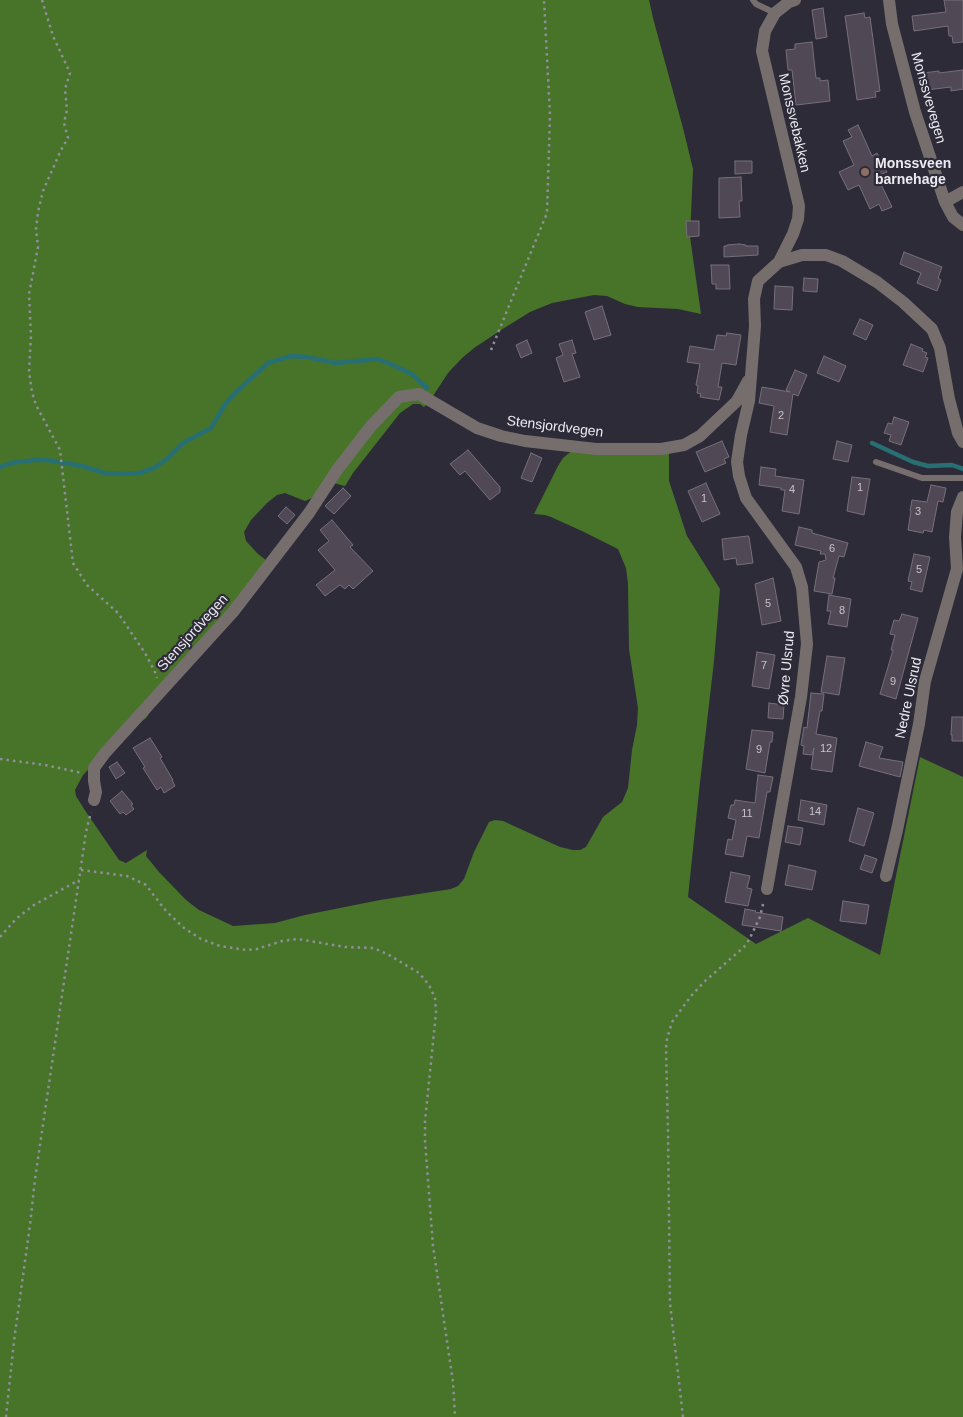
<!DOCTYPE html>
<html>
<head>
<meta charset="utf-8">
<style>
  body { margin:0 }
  canvas { display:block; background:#2d2b37 }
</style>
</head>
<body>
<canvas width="963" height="1417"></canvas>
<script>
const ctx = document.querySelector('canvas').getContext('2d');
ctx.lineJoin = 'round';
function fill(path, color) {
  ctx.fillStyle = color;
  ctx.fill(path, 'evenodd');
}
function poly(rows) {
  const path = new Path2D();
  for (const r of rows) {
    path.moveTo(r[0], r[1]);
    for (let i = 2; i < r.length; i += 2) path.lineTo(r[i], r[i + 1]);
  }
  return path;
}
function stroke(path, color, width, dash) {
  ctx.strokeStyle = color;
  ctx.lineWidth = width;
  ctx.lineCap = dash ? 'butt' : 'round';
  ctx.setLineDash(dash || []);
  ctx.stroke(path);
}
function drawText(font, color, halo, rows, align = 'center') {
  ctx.font = font + ' Arial,sans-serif';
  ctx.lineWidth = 4.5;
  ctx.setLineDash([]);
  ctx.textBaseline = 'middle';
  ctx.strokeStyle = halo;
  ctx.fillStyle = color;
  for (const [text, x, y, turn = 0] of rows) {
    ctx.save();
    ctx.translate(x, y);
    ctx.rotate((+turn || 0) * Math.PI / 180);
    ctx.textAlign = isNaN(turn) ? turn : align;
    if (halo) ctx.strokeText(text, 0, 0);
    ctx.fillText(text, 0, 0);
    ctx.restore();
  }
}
fill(poly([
  [0,0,649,0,653,18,683,128,693,169,690,237,701,314,678,309,638,307,625,304,607,296,594,295,552,303,530,312,501,330,474,348,462,358,448,373,429,402,424,407,420,404,413,404,400,413,353,473,345,486,330,482,312,498,305,501,285,493,277,495,267,503,251,520,244,532,246,541,258,554,271,564,158,701,146,718,117,739,83,775,75,790,76,796,84,809,119,860,126,863,147,850,146,856,159,872,186,900,199,910,233,926,275,923,305,915,380,900,451,889,458,886,464,879,474,852,489,822,495,820,503,821,560,847,573,850,580,850,586,847,603,817,622,802,628,788,632,750,637,725,638,708,629,649,628,583,626,568,618,549,584,532,551,517,545,515,534,514,558,466,563,458,574,449,669,450,669,481,687,536,720,589,714,661,700,782,688,897,756,944,808,918,880,955,920,757,963,777,963,1417,0,1417]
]), '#477429');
stroke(poly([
  [872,443,913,462,928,466,952,465,963,469],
  [0,467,11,463,34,460,48,460,82,466,105,473,122,474,139,473,154,468,167,459,183,443,211,428,224,406,234,394,268,363,291,356,307,357,336,363,377,359,386,362,412,374,427,388]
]), '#286f74', 4.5);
const building = poly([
  [944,0,963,0,963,42,953,43,952,36,949,36,948,26,914,31,912,16,946,12,944,0],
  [823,8,827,37,816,39,812,10,823,8],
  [864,13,865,18,870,17,880,91,875,92,876,97,857,100,845,16,864,13],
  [812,42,816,78,820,78,820,81,828,80,830,101,796,105,792,70,788,70,786,50,795,49,795,44,812,42],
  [963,70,963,89,951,91,951,87,926,90,923,73,939,71,939,73,963,70],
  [858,125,872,156,877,153,887,172,877,176,892,207,882,211,879,204,870,209,859,185,848,190,839,172,854,165,843,141,852,137,848,130,858,125],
  [735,161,752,161,752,173,735,174,735,161],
  [741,177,742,201,739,201,740,217,719,218,719,178,741,177],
  [686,221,699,221,699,236,687,237,686,221],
  [739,244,746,245,746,246,758,246,758,255,724,257,724,246,727,246,727,245,739,244],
  [904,252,942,267,938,278,941,280,937,291,917,283,921,273,900,264,904,252],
  [711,265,729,265,730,289,716,289,716,284,712,284,711,265],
  [804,278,818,279,817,292,803,291,804,278],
  [775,286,793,287,792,310,774,309,775,286],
  [602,306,611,335,594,340,585,312,602,306],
  [860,319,873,325,866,340,853,334,860,319],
  [727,333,741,335,736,365,722,363,718,387,722,387,719,400,700,397,701,394,697,393,698,386,696,385,700,364,687,362,690,346,714,350,717,335,726,336,727,333],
  [527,340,532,353,521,358,516,345,527,340],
  [572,340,576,353,572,354,580,377,564,382,556,358,563,355,559,344,572,340],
  [911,344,923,349,922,351,927,353,925,357,928,358,923,372,903,365,911,344],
  [824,356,846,366,839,382,817,373,824,356],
  [795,370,807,375,798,396,793,394,787,435,770,432,774,406,759,403,762,387,790,392,786,390,795,370],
  [894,417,909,422,901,445,889,441,891,435,884,433,888,423,892,424,894,417],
  [722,441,729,457,724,459,726,463,705,472,696,452,722,441],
  [837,441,852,445,848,462,833,459,837,441],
  [468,450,500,487,500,492,490,500,465,471,460,475,450,464,468,450],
  [531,453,542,458,532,482,521,478,531,453],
  [761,467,776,469,775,476,804,480,799,514,782,511,785,490,781,490,781,488,759,485,761,467],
  [852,477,870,479,864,515,847,511,852,477],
  [706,483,720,514,702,522,688,491,706,483],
  [931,485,946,488,943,502,938,501,932,532,924,530,923,533,908,530,911,511,910,511,912,500,927,502,931,485],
  [343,488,351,496,334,514,325,506,343,488],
  [286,507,295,515,287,524,278,516,286,507],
  [332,520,353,545,350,547,373,571,353,589,349,585,345,589,340,585,325,596,316,585,335,570,318,550,329,541,320,530,332,520],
  [799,527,812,530,812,533,848,543,844,557,839,556,833,578,835,578,832,594,814,591,819,562,826,560,825,554,820,554,821,551,795,545,799,527],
  [748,536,749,537,753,563,737,565,736,558,724,560,722,539,748,536],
  [914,554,930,557,922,592,910,589,912,582,908,581,914,554],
  [773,578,781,621,762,625,755,584,773,578],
  [829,595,851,599,847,627,828,624,831,611,827,611,829,595],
  [902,614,918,618,896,699,880,694,893,650,891,650,895,635,890,634,894,620,899,621,902,614],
  [757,652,775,655,769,689,752,686,757,652],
  [827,656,845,658,839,695,821,692,827,656],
  [811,693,824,694,822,711,820,711,816,734,837,738,832,772,811,769,814,748,812,755,803,754,804,746,801,745,804,727,807,728,811,693],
  [769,703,784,705,783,719,768,718,769,703],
  [952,717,963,717,963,741,952,741,952,735,951,735,952,717],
  [752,730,773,732,772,742,770,742,765,773,746,769,752,730],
  [150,738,162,757,160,758,173,780,172,780,175,786,164,793,161,787,157,790,143,768,145,767,133,748,150,738],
  [866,742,883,747,879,758,903,762,900,777,859,766,866,742],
  [117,762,125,773,116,779,109,767,117,762],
  [758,775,773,777,770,792,767,792,759,838,747,836,743,857,725,854,728,839,732,840,736,820,728,818,731,805,734,805,735,800,755,803,758,775],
  [122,791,133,804,131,805,134,809,126,815,123,812,120,814,110,801,122,791],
  [801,800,827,805,824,825,798,820,801,800],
  [858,808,874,813,864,846,849,841,858,808],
  [788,826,803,828,800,845,785,842,788,826],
  [865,855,877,859,872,873,860,869,865,855],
  [789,865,816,871,812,890,785,885,789,865],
  [731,872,750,876,747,888,752,889,748,906,725,902,731,872],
  [843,901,869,905,866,924,840,921,843,901],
  [745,909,756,911,755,912,783,917,781,931,742,925,745,909]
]);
fill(building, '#504955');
stroke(building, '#766e7b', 1);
stroke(poly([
  [42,0,53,36,70,73,65,89,67,110,64,123,68,138,61,150,43,191,38,212,36,229,38,247,29,294,31,336,29,372,32,392,36,405,60,450,73,563,87,585,118,613,145,653,155,672,157,678],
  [491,350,547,213,550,115,544,0],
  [0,759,45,765,82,773],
  [81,870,127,876,146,885,166,911,184,928,201,939,220,946,246,950,257,949,282,941,298,939,345,947,374,948,389,955,419,973,429,985,435,998,436,1013,425,1121,425,1140,433,1246,453,1382,455,1417],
  [0,937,16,919,34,905,79,880],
  [6,1417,14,1341,30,1225,35,1179,86,832,91,812],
  [683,1417,670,1303,668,1132,666,1048,667,1039,672,1022,691,996,704,982,744,947,749,940,760,917,764,900]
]), '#908e98', 2.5, [2.5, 4]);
stroke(poly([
  [753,0,756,4,775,13],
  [876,462,922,478,963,478]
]), '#766e6d', 6);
stroke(poly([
  [889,0,892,24,915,112,945,202,953,217,963,225],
  [945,202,963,192],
  [779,262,793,234,798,219,799,206,762,51,765,31,775,13,789,2,795,0],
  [94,800,96,792,94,781,94,768,105,753,233,612,309,513,337,470,371,426,399,397,419,394,477,428,501,436,525,441,596,449,661,449,684,445,700,436,737,401,748,381],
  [886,876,897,830,919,724,925,681,957,569,955,537,957,512,963,497],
  [767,889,801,697,807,644,802,587,796,567,746,498,739,476,737,462,741,435,749,401,755,326,754,299,758,281,779,262,802,255,826,255,842,261,877,282,903,302,932,329,940,348,949,399,958,433,963,442]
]), '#766e6d', 12);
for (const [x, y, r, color] of [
  [865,172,5,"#8d6e63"]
]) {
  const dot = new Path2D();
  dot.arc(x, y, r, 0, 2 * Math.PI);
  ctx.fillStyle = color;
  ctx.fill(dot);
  stroke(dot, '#2d2b37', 2);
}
drawText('11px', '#c5c2cc', null, [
  ["2",781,416],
  ["1",860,488],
  ["4",792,490],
  ["1",704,499],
  ["3",918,512],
  ["6",832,549],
  ["5",919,570],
  ["5",768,604],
  ["8",842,611],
  ["7",764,666],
  ["9",893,682],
  ["12",826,749],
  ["9",759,750],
  ["14",815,812],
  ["11",747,814]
]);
drawText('14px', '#ecebf3', '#2d2b37', [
  ["Monssvevegen",928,98,74],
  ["Monssvebakken",794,123,77],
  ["Stensjordvegen",555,427,7],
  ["Stensjordvegen",193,633,-48],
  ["Øvre Ulsrud",787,668,-85],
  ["Nedre Ulsrud",909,698,-78]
]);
drawText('bold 14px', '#ecebf3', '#2d2b37', [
  ["Monssveen",875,164],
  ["barnehage",875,180]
], 'left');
</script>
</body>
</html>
